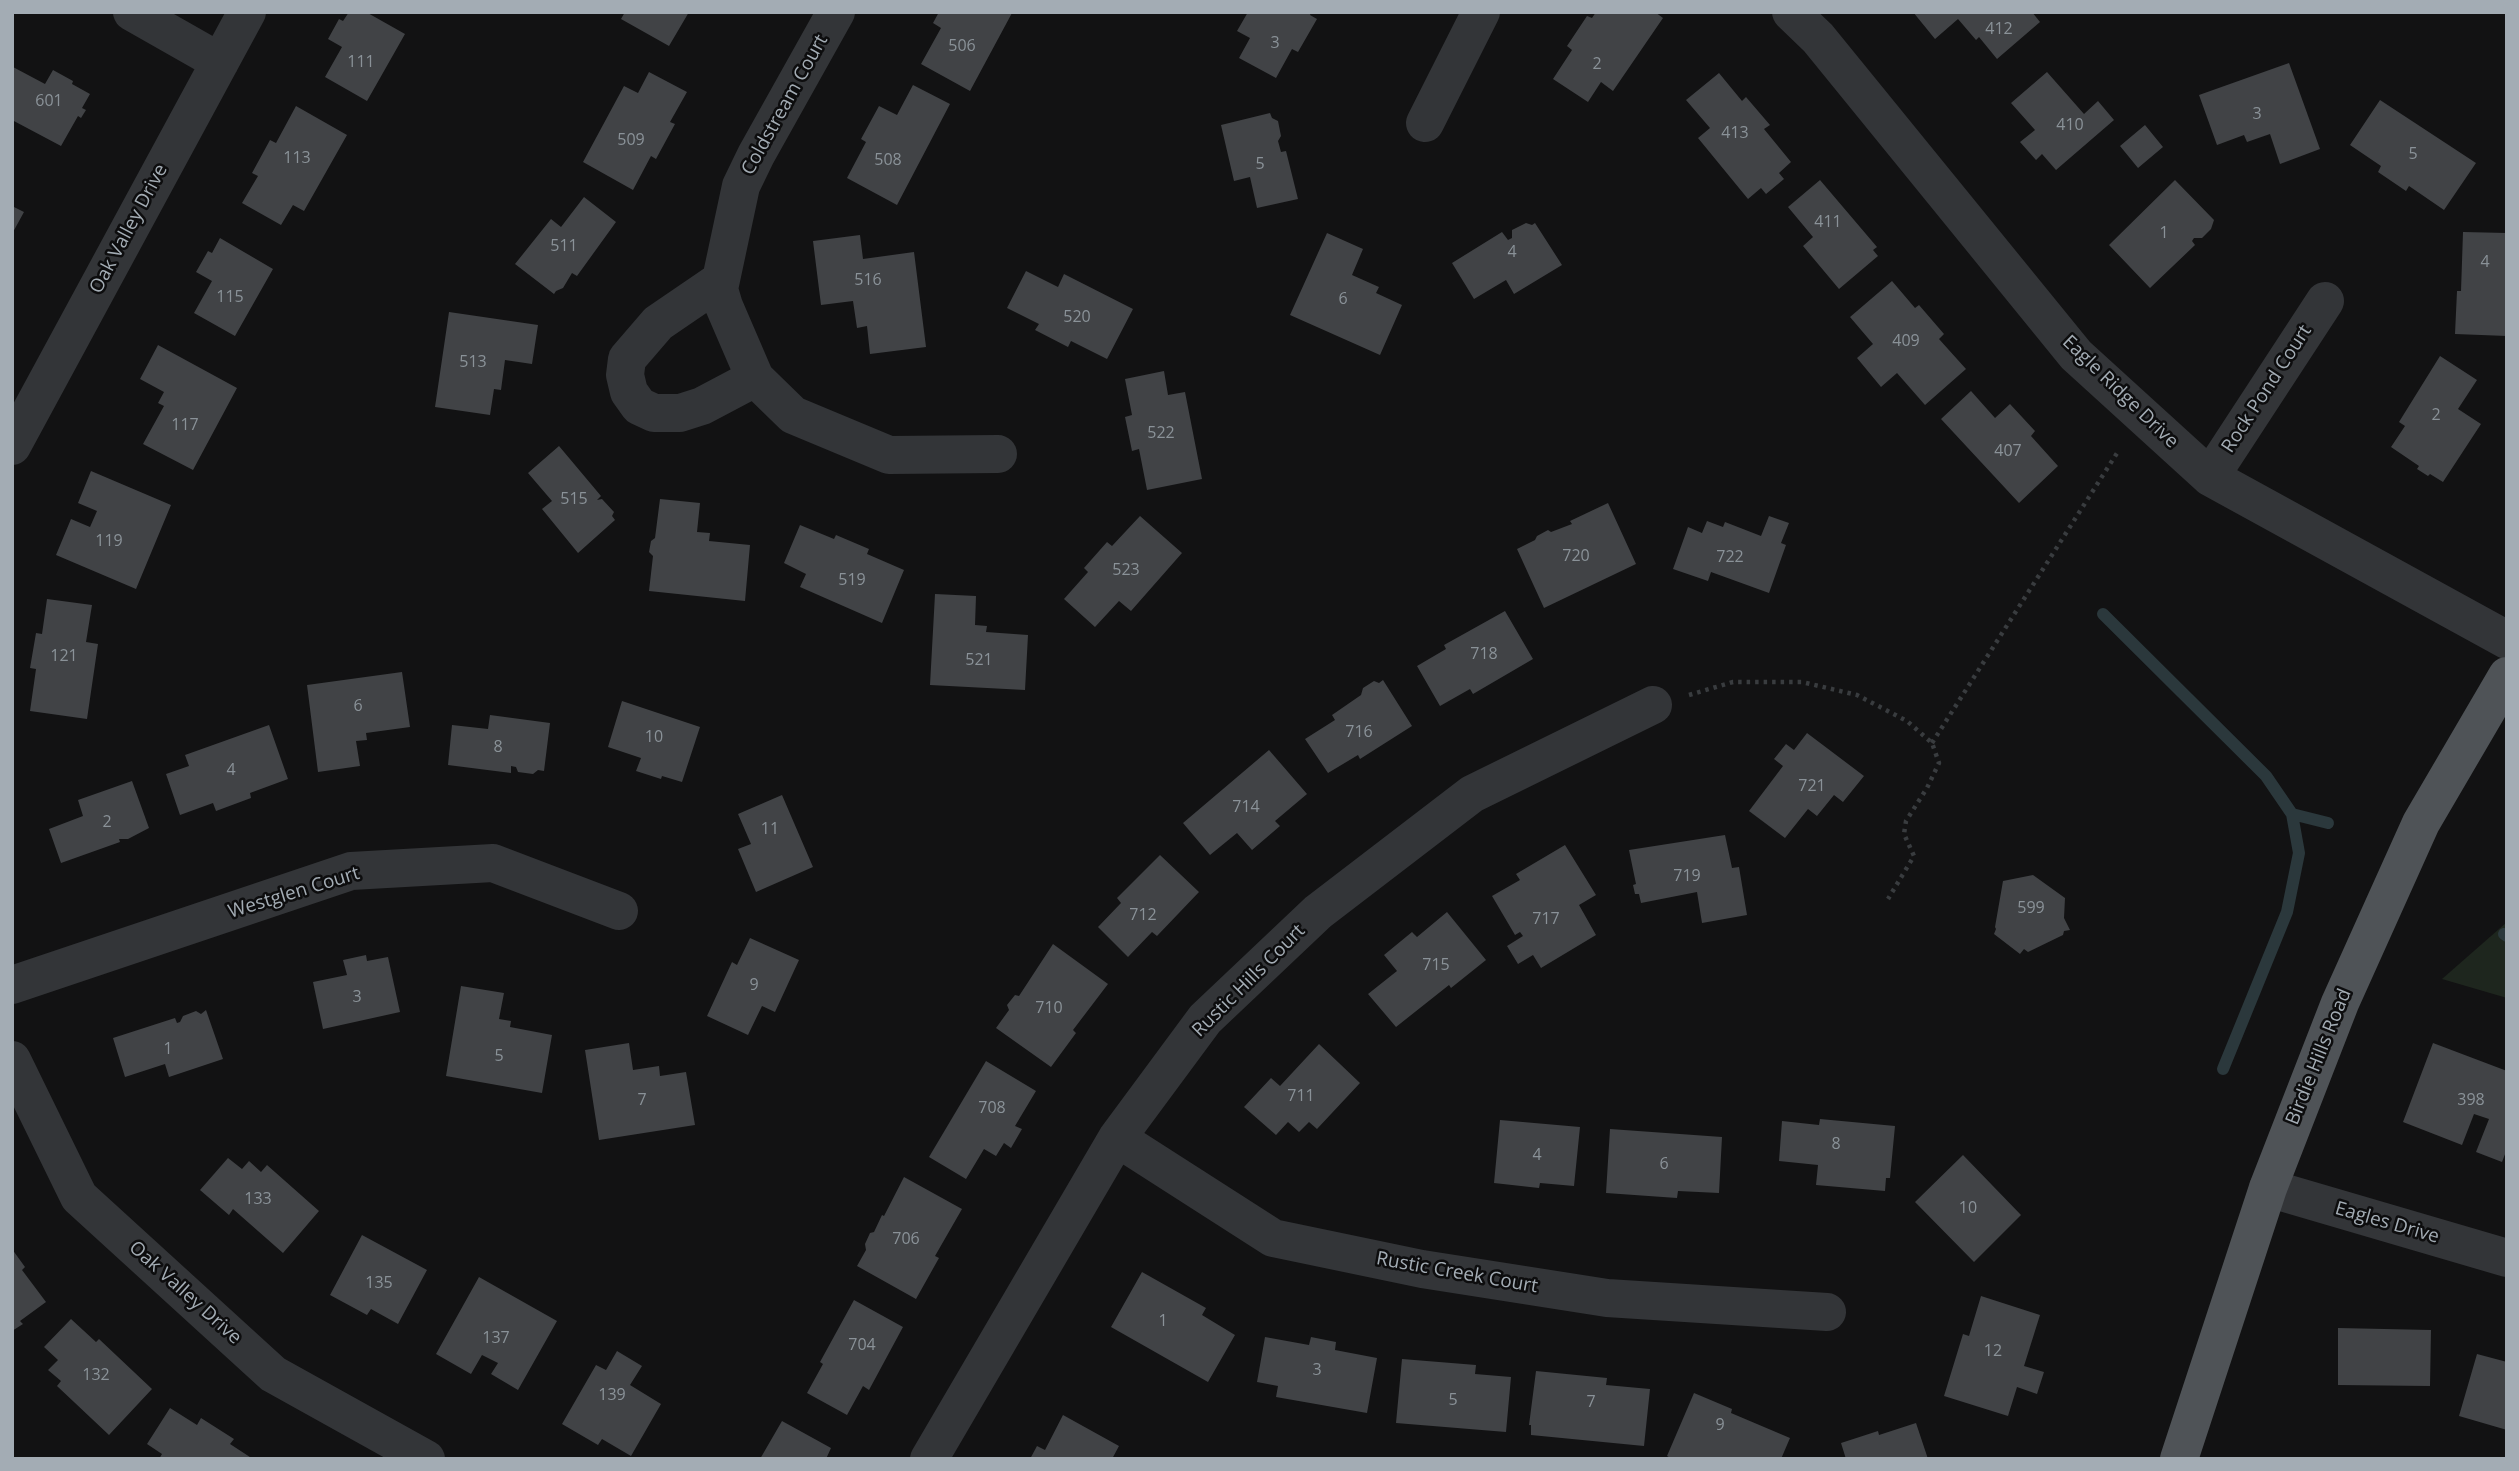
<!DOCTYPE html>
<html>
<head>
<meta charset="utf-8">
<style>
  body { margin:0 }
  #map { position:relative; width:2519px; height:1471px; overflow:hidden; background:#121213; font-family:"Open Sans",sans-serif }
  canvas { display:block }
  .frame { position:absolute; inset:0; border:14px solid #a3acb4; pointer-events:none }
</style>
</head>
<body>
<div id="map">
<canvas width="2519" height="1471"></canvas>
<div class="frame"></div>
</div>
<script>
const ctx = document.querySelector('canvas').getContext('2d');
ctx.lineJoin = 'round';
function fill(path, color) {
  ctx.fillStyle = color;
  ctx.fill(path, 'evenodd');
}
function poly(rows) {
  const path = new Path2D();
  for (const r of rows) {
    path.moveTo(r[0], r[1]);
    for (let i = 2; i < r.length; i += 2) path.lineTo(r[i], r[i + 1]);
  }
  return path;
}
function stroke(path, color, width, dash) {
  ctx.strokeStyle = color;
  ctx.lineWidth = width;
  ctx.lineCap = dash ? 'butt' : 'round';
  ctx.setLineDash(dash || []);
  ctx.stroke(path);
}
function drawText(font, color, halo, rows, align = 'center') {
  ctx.font = font + ' "Open Sans",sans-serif';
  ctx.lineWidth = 5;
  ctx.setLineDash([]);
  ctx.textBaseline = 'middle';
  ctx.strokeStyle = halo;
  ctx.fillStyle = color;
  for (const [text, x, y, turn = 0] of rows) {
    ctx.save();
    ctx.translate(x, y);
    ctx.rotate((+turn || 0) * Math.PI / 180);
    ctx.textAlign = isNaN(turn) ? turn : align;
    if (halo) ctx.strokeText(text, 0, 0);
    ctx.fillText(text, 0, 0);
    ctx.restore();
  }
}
fill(poly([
  [2507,922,2507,998,2442,979]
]), '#1e261e');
stroke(poly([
  [2103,614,2266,776,2292,814,2299,853,2287,912,2223,1069],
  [2292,814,2328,823],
  [2504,934,2507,936]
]), '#2b383c', 12);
fill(poly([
  [349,12,366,12,405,34,367,101,325,77,342,47,328,39,339,19,343,21],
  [625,12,689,12,669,46,621,19],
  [939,12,1012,13,970,91,921,64,941,28,933,23],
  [1248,12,1311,12,1310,15,1317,19,1298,52,1292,49,1276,78,1239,58,1250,38,1237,31],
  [1596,12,1655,12,1663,18,1613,91,1601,82,1588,102,1553,79,1572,50,1567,46,1587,16,1592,18],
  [1913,12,2032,12,2040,22,1997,59,1979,37,1976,40,1958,19,1935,39],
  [2289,63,2320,149,2280,164,2270,134,2247,142,2244,135,2217,145,2199,95],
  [13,67,45,84,53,70,73,81,72,84,90,94,82,108,86,110,81,118,78,116,61,146,12,120],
  [649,72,687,92,670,122,675,124,656,159,651,156,633,190,583,162,624,86,638,93],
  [2047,72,2084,114,2098,101,2114,120,2056,170,2042,154,2036,160,2020,142,2035,130,2011,103],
  [1719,73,1742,101,1746,97,1770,125,1764,129,1791,162,1779,173,1784,179,1766,194,1761,188,1748,199,1698,138,1710,128,1686,100],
  [913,85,950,104,897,205,847,178,866,142,861,139,879,106,897,115],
  [2380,100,2476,163,2444,210,2409,186,2406,191,2378,172,2381,166,2350,145],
  [296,106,347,135,304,211,293,205,281,225,242,203,258,176,252,173,270,140,276,143],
  [1270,113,1272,118,1278,121,1281,136,1278,141,1281,152,1286,151,1298,199,1257,208,1250,177,1234,181,1221,125],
  [2145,125,2163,147,2138,168,2120,146],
  [1820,180,1877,247,1873,250,1878,256,1839,289,1803,246,1813,237,1788,207],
  [2175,180,2214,220,2211,229,2202,238,2194,238,2192,241,2195,245,2150,288,2109,245],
  [584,197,616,222,577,276,572,273,563,288,556,291,554,294,515,264,551,219,561,227],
  [12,206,24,212,12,234],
  [1526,223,1532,225,1535,223,1562,265,1514,294,1506,280,1474,299,1452,263,1502,232,1508,240,1512,238,1512,230],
  [2463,232,2507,233,2507,336,2455,334,2457,291,2461,291],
  [1327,233,1363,249,1352,275,1379,287,1376,293,1402,305,1380,355,1290,315],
  [860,235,863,259,914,252,926,347,870,354,867,326,857,328,853,301,821,305,813,241],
  [220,238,273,269,235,336,194,313,212,281,196,272,208,251,212,253],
  [1026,271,1058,287,1064,274,1133,309,1107,359,1071,341,1068,347,1035,330,1039,324,1007,308],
  [1892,281,1915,308,1919,305,1944,334,1939,339,1966,369,1925,405,1897,373,1881,387,1857,358,1873,344,1850,317],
  [449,312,538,325,532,364,505,360,501,390,494,389,490,415,435,407],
  [158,345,237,388,193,470,143,444,164,406,158,403,164,392,140,379],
  [2440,356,2477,380,2458,409,2481,424,2443,482,2430,474,2428,476,2417,469,2419,466,2391,447,2405,426,2399,422],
  [1164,371,1168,395,1185,392,1202,479,1147,490,1139,449,1132,451,1125,417,1132,415,1125,379],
  [1971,391,1995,418,2010,404,2035,431,2031,436,2058,466,2019,503,1941,419],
  [559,446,601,496,597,500,602,499,614,512,612,516,615,520,578,553,542,509,552,501,528,473],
  [91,471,171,505,136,589,56,555,71,519,90,527,97,511,78,503],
  [660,499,700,503,697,532,710,533,709,541,750,545,745,601,649,591,653,556,649,552,651,541,655,538],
  [1608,503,1636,564,1544,608,1517,549,1535,540,1537,536,1548,530,1551,532,1572,524,1570,521],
  [1140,516,1182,553,1131,611,1119,601,1095,627,1064,599,1088,572,1084,568,1107,542,1112,546],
  [1769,516,1789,523,1781,543,1786,545,1769,593,1711,572,1708,581,1673,569,1688,527,1702,533,1707,521,1723,527,1725,522,1761,536],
  [800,525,834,539,836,535,869,549,867,554,904,570,882,623,800,587,806,574,784,563],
  [935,594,976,596,975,625,987,626,986,632,1028,635,1025,690,930,685],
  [47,599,92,605,86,642,98,644,87,719,30,711,36,669,30,668,36,633,42,634],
  [1505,611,1533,659,1473,694,1470,689,1440,706,1417,666,1446,649,1444,645],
  [402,672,410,727,366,733,367,740,356,741,360,766,318,772,307,685],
  [1383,680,1412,726,1360,759,1358,755,1328,773,1305,739,1335,720,1332,715,1361,695,1363,688,1374,681,1379,683],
  [622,701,700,727,682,782,662,776,661,779,636,771,641,758,608,747],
  [490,715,550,723,544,771,538,770,533,774,518,772,516,767,511,766,511,773,448,765,452,725,488,729],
  [269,725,288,779,250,793,251,798,216,811,213,803,180,815,166,774,189,766,185,755],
  [1807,733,1864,776,1843,802,1834,795,1817,816,1808,809,1785,838,1749,811,1783,766,1774,759,1786,744,1794,750],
  [1269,750,1307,794,1275,821,1280,826,1252,850,1237,833,1210,855,1183,823],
  [132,781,149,828,128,839,119,839,120,842,61,863,49,829,83,816,78,800],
  [782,795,813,867,756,892,738,849,751,844,738,814],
  [1725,835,1732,868,1739,867,1747,915,1702,923,1697,892,1641,903,1639,894,1635,894,1633,885,1636,884,1629,850],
  [1565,845,1596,895,1579,905,1596,935,1541,968,1533,955,1518,964,1507,946,1523,936,1520,932,1515,935,1492,896,1520,880,1516,874],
  [1160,855,1199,892,1157,936,1152,932,1128,957,1098,927,1121,903,1117,898],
  [2033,875,2065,898,2064,918,2070,930,2064,931,2063,935,2028,952,2024,949,2020,954,1994,934,1996,929,1995,927,2003,881],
  [1447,912,1486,960,1451,988,1449,985,1396,1027,1368,994,1397,971,1384,955,1412,932,1417,937],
  [750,938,799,960,775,1012,762,1006,748,1035,707,1016,732,962,737,965],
  [1053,944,1108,984,1073,1030,1076,1033,1051,1067,996,1028,1009,1010,1007,1005,1015,995,1019,996],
  [366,955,367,961,388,957,400,1012,323,1029,313,982,347,975,343,960],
  [461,986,504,993,499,1019,511,1021,510,1027,552,1035,542,1093,446,1076],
  [206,1010,223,1059,169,1077,165,1064,125,1077,113,1038,175,1018,177,1023,180,1022,183,1016,196,1011,201,1014],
  [629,1043,633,1070,659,1066,660,1076,686,1072,695,1125,599,1140,585,1050],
  [2433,1043,2507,1071,2507,1149,2502,1162,2476,1152,2489,1119,2474,1114,2462,1145,2403,1122],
  [1319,1044,1360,1083,1317,1129,1309,1122,1299,1132,1288,1122,1276,1135,1244,1107,1271,1078,1280,1086],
  [986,1061,1036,1091,1015,1126,1022,1129,1011,1148,1004,1143,996,1156,984,1149,966,1179,929,1157],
  [1820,1119,1895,1126,1890,1178,1886,1178,1885,1191,1816,1185,1818,1165,1779,1161,1782,1121,1819,1125],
  [1500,1120,1580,1127,1574,1186,1540,1183,1539,1188,1494,1183],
  [1610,1129,1722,1137,1719,1193,1678,1191,1677,1198,1606,1193],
  [1963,1155,2021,1215,1974,1262,1915,1202],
  [228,1158,242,1169,249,1161,261,1172,267,1165,319,1211,283,1253,233,1209,229,1215,200,1190],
  [904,1177,962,1209,935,1256,939,1258,916,1299,857,1266,866,1250,865,1244,870,1233,874,1232,882,1215,884,1216],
  [362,1235,427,1270,398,1324,371,1309,367,1315,330,1295],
  [12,1249,25,1267,22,1270,46,1302,20,1321,23,1324,12,1331],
  [1142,1272,1206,1308,1202,1315,1235,1335,1208,1382,1111,1327],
  [479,1277,557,1321,518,1390,491,1374,498,1363,482,1355,471,1374,436,1354],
  [1981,1296,2040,1315,2024,1366,2044,1372,2037,1394,2017,1387,2008,1416,1944,1396,1963,1334,1969,1336],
  [854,1300,903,1327,869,1390,863,1386,847,1415,807,1393,823,1364,820,1362],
  [71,1319,96,1342,99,1339,152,1389,109,1435,57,1386,61,1381,48,1370,58,1360,44,1347],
  [2338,1328,2431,1330,2430,1386,2338,1385],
  [1265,1337,1309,1345,1311,1337,1336,1342,1335,1350,1377,1358,1367,1413,1276,1397,1278,1386,1257,1382],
  [617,1351,642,1366,630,1385,661,1404,631,1456,602,1439,598,1445,562,1424,596,1365,606,1370],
  [2477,1354,2507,1362,2507,1430,2459,1416],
  [1402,1359,1476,1365,1475,1374,1511,1377,1506,1432,1396,1423],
  [1536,1371,1607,1378,1606,1385,1650,1389,1644,1446,1531,1435,1531,1425,1529,1425],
  [1694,1393,1732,1409,1731,1413,1790,1438,1781,1459,1672,1459,1667,1456],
  [170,1408,197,1425,201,1418,234,1439,230,1444,253,1459,159,1459,162,1454,147,1444],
  [1063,1415,1119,1446,1112,1459,1030,1459,1037,1446,1045,1450],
  [782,1421,831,1448,826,1459,760,1459],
  [1916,1423,1928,1459,1846,1459,1841,1443,1878,1431,1879,1435]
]), '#414346');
stroke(poly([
  [1689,695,1733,682,1802,682,1857,695,1907,721,1932,743,1939,763,1927,788,1906,821,1904,834,1914,856,1888,899],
  [1932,743,2119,450]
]), '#393c3f', 4.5, [3.5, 5]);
stroke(poly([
  [132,12,220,62],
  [836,12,756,155,741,186,719,289,724,306,755,378,793,415,889,455,998,454],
  [1791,12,1818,38,2076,355,2210,477,2507,640],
  [1425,123,1481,12],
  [721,280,658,323,627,359,625,375,629,392,639,406,654,413,680,413,702,406,755,378],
  [12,446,247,12],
  [2210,477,2325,301],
  [12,985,351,871,493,863,619,911],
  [12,1060,79,1197,273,1374,426,1459],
  [1117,1138,1273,1238,1422,1269,1607,1298,1827,1312],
  [2268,1188,2507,1258],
  [929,1459,1117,1138,1205,1019,1318,912,1472,794,1653,705]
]), '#333538', 38);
stroke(poly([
  [2179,1459,2268,1188,2340,1003,2421,823,2507,676]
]), '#4f5357', 38);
drawText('16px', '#8a9298', null, [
  ["412",1999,29],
  ["3",1275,43],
  ["506",962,46],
  ["111",361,62],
  ["2",1597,64],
  ["601",49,101],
  ["3",2257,114],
  ["410",2070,125],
  ["413",1735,133],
  ["509",631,140],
  ["5",2413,154],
  ["113",297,158],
  ["508",888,160],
  ["5",1260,164],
  ["411",1828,222],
  ["1",2164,233],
  ["511",564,246],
  ["4",1512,252],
  ["4",2485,262],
  ["516",868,280],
  ["115",230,297],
  ["6",1343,299],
  ["520",1077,317],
  ["409",1906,341],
  ["513",473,362],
  ["2",2436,415],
  ["117",185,425],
  ["522",1161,433],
  ["407",2008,451],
  ["515",574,499],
  ["119",109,541],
  ["720",1576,556],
  ["722",1730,557],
  ["523",1126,570],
  ["519",852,580],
  ["718",1484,654],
  ["121",64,656],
  ["521",979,660],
  ["6",358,706],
  ["716",1359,732],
  ["10",654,737],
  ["8",498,747],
  ["4",231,770],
  ["721",1812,786],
  ["714",1246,807],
  ["2",107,822],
  ["11",770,829],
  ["719",1687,876],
  ["599",2031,908],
  ["712",1143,915],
  ["717",1546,919],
  ["715",1436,965],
  ["9",754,985],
  ["3",357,997],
  ["710",1049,1008],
  ["1",168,1049],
  ["5",499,1056],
  ["711",1301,1096],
  ["7",642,1100],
  ["398",2471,1100],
  ["708",992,1108],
  ["8",1836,1144],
  ["4",1537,1155],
  ["6",1664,1164],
  ["133",258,1199],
  ["10",1968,1208],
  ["706",906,1239],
  ["135",379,1283],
  ["1",1163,1321],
  ["137",496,1338],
  ["704",862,1345],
  ["12",1993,1351],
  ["3",1317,1370],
  ["132",96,1375],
  ["139",612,1395],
  ["5",1453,1400],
  ["7",1591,1402],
  ["9",1720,1425]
]);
drawText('19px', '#a3acb4', '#0d0d0e', [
  ["Coldstream Court",785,105,-61],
  ["Oak Valley Drive",129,229,-62],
  ["Rock Pond Court",2267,389,-57],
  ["Eagle Ridge Drive",2120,392,44],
  ["Westglen Court",294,893,-17],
  ["Rustic Hills Court",1249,981,-45],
  ["Birdie Hills Road",2319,1057,-68],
  ["Eagles Drive",2387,1223,16],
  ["Rustic Creek Court",1457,1273,10],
  ["Oak Valley Drive",185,1293,42]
]);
</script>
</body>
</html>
